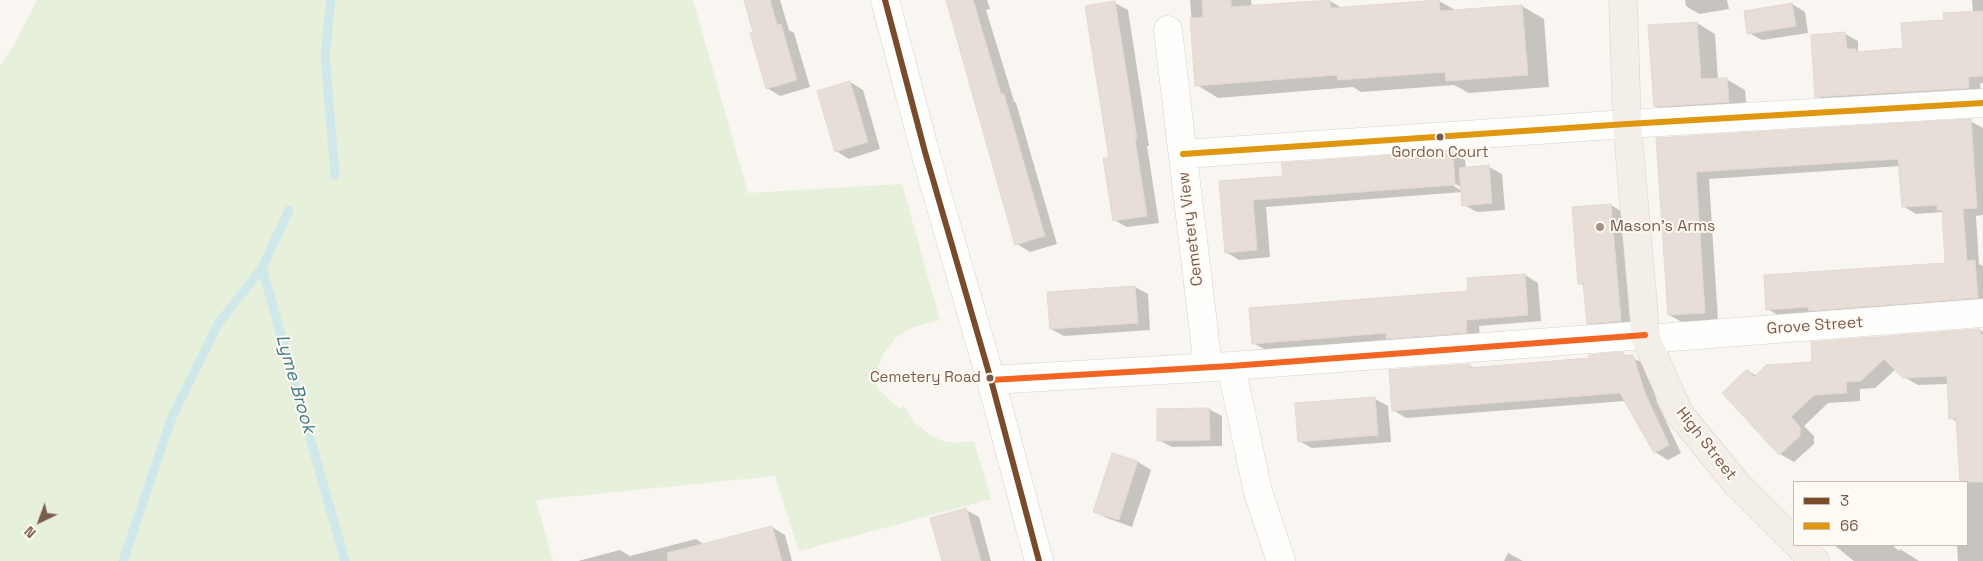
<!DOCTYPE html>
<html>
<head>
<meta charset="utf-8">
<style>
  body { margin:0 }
  #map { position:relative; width:1983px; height:561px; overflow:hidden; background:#f9f5f0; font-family:"Space Grotesk",sans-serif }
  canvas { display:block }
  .legend { position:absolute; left:1793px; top:481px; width:175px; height:65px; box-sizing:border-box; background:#fffaf3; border:1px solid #cabbb1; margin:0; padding:6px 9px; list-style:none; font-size:15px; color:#7a5c4d }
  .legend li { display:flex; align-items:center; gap:10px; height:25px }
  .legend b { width:25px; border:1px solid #cabbb1 }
  .north { position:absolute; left:15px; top:496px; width:50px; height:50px; -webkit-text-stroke:4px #fffaf3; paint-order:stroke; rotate:222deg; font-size:14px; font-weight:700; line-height:20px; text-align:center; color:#7a5c4d }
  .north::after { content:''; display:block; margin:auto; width:18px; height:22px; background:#7a5c4d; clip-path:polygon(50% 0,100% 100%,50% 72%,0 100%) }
</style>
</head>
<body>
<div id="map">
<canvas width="1983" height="561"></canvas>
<ul class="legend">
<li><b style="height:6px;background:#7a4b2a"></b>3</li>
<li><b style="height:6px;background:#de970f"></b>66</li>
</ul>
<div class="north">N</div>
</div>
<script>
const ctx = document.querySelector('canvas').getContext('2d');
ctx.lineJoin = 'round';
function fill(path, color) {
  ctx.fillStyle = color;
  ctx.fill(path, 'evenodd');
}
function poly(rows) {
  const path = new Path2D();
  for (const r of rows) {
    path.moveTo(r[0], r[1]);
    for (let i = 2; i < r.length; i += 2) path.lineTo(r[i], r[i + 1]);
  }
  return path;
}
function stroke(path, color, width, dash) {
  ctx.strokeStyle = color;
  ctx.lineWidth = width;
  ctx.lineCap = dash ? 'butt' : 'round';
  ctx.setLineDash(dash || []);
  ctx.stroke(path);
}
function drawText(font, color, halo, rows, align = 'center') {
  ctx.font = font + ' "Space Grotesk",sans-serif';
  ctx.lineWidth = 4;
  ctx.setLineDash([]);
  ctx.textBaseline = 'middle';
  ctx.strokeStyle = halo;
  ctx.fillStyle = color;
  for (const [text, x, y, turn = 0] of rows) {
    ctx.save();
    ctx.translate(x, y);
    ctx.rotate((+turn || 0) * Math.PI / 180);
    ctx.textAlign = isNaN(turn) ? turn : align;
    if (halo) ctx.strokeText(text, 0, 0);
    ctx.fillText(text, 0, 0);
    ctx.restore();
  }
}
fill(poly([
  [37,0,693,0,748,193,902,184,940,320,911,328,895,338,884,353,875,374,877,388,899,408,904,407,914,422,930,435,940,440,953,443,974,441,991,499,799,551,775,476,536,500,553,561,0,561,0,65,13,47]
]), '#e7f0db');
fill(poly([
  [745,0,780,0,789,30,794,33,810,87,780,96,767,88],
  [946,0,987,0,990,9,986,10,1014,101,1016,103,1057,244,1030,252,1017,244],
  [1190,0,1251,0,1252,7,1330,1,1342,8,1439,1,1457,11,1522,6,1544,19,1549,87,1469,93,1454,85,1361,92,1353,87,1218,98,1197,85],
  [1685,0,1727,0,1729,9,1699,14,1686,6],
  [1972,0,1983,0,1983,83,1980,83,1981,95,1829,104,1817,96,1845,34,1858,41,1858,52,1860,53,1904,50,1945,21,1973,13],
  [1115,3,1128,10,1149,146,1147,146,1159,223,1127,227,1114,220,1110,159],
  [1792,4,1805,12,1808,33,1762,40,1749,33],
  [1697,23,1715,34,1718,80,1726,79,1745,90,1747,112,1674,117,1655,106],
  [850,82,863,90,880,149,849,159,836,151],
  [1970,121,1983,128,1983,215,1976,216,1979,264,1983,266,1983,305,1781,317,1768,309,1946,264,1943,212,1916,214,1903,206,1900,166,1709,179,1718,320,1682,322,1669,315,1658,139],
  [1452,153,1465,160,1466,168,1489,167,1502,174,1505,210,1477,212,1464,205,1463,192,1266,207,1270,257,1239,260,1226,252,1220,182,1284,177],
  [1451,181,1462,188,1462,191,1449,183],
  [1611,205,1629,216,1639,331,1606,334,1588,323,1585,286,1579,283],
  [1525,275,1538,283,1541,321,1479,326,1480,340,1266,350,1253,343,1470,292],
  [1135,287,1148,294,1150,330,1064,336,1051,329],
  [1980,330,1983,332,1983,561,1958,561,1957,545,1967,545,1967,482,1962,482,1957,422,1951,418,1948,384,1918,385,1904,377,1896,369,1875,388,1860,389,1860,401,1828,403,1804,426,1814,436,1814,444,1794,462,1780,454,1723,393,1748,371,1757,376],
  [1623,354,1646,364,1657,402,1681,453,1668,460,1655,452,1625,401,1406,418,1393,410,1469,365,1475,368,1591,359],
  [1375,399,1388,406,1391,442,1312,448,1299,441],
  [1209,409,1222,416,1222,446,1172,447,1159,440],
  [1113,454,1138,462,1151,470,1132,527,1107,518,1094,511],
  [966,510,979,517,991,561,944,561],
  [772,527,785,535,792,561,578,561,620,550,630,556,696,539,705,545],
  [1834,545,1892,545,1899,551,1900,549,1919,561,1854,561],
  [1508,553,1523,561,1504,561]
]), '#0003');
stroke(poly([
  [331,0,325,55,335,175],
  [289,210,262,268,345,561],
  [123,561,172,417,218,324,262,268]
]), '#d0e8ea', 9);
const building = poly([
  [744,0,770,0,777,25,781,24,797,80,766,89,750,33,753,32,744,0],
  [946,0,973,0,1001,94,1004,94,1045,236,1015,245,946,0],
  [1202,0,1231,0,1231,7,1330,0,1331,8,1439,0,1440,11,1522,5,1528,75,1446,81,1445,72,1338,80,1337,75,1195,86,1190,18,1203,17,1202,0],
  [1115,1,1137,139,1135,139,1147,216,1113,221,1103,158,1109,158,1085,6,1115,1],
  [1792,3,1796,26,1747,34,1744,11,1792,3],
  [1983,11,1983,76,1968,77,1969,88,1815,97,1811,35,1845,32,1847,49,1856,49,1856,52,1903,48,1901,23,1944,20,1943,13,1983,11],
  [1697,22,1701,79,1727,78,1729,102,1654,107,1648,25,1697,22],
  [850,81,868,142,835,152,817,91,850,81],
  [1971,119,1977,208,1963,209,1967,261,1975,260,1978,298,1809,311,1808,307,1766,310,1764,275,1945,263,1942,210,1937,210,1937,205,1902,207,1898,159,1696,172,1705,313,1668,315,1656,138,1971,119],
  [1453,151,1455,185,1253,200,1257,250,1225,253,1219,181,1283,176,1281,163,1453,151],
  [1489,165,1492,203,1462,206,1459,168,1489,165],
  [1611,204,1621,321,1587,324,1583,283,1578,284,1572,207,1611,204],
  [1525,274,1528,315,1466,320,1467,333,1386,339,1386,333,1252,344,1249,308,1468,291,1467,278,1525,274],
  [1135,286,1138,323,1050,329,1047,292,1135,286],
  [1980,329,1981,335,1983,335,1983,482,1960,482,1956,418,1949,419,1947,376,1903,378,1884,359,1861,381,1846,382,1847,393,1814,395,1791,417,1800,427,1800,436,1779,455,1722,393,1747,369,1754,377,1766,365,1812,362,1811,342,1980,329],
  [1623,352,1624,356,1633,355,1645,393,1669,445,1654,453,1620,393,1392,411,1389,370,1470,364,1470,368,1505,365,1589,358,1589,355,1623,352],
  [1375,397,1378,435,1298,442,1295,403,1375,397],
  [1209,408,1210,440,1157,441,1157,409,1209,408],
  [1112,453,1138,461,1119,520,1093,512,1112,453],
  [966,508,981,561,942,561,930,518,966,508],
  [772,526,782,561,668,561,667,553,772,526]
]);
fill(building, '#e6ded7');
stroke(building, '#e2d8d2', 1);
const minor = poly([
  [885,0,925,152,991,380,1039,561],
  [1168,30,1208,367],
  [1183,154,1627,124,1983,103],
  [1646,339,1983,313],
  [1231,366,1258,492,1281,561],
  [991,380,1231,366,1645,335]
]);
const major = poly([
  [1623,0,1627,124,1646,339,1679,413,1737,484,1794,541],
  [1798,545,1815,561]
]);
stroke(minor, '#d7d1cb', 29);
stroke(major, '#dad1cc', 29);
stroke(minor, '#fefefd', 28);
stroke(major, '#f3eee8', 28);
stroke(poly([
  [885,0,925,152,991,380,1039,561]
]), '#7a4b2a', 6);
stroke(poly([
  [1183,154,1627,124,1983,103]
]), '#de970f', 6);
stroke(poly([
  [991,380,1231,366,1645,335]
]), '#f26522', 6);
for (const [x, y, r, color] of [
  [1440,137,4.5,"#7a5c4d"],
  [1600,227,5,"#a69286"],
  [990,378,4.5,"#7a5c4d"]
]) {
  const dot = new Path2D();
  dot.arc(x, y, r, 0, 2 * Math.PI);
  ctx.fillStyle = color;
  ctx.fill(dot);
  stroke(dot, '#fffaf3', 2);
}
drawText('15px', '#7a5c4d', '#fffaf3', [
  ["Gordon Court",1440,153],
  ["Cemetery Road",981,378,"right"]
]);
drawText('16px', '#7a5c4d', '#fffaf3', [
  ["Mason's Arms",1610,227]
], 'left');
drawText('16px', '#7a5c4d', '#fffaf3', [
  ["Cemetery View",1191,229,-97],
  ["Grove Street",1815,326,-4],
  ["High Street",1706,444,52]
]);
drawText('italic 18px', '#437c86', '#fffaf3', [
  ["Lyme Brook",295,384,74]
]);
</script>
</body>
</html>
